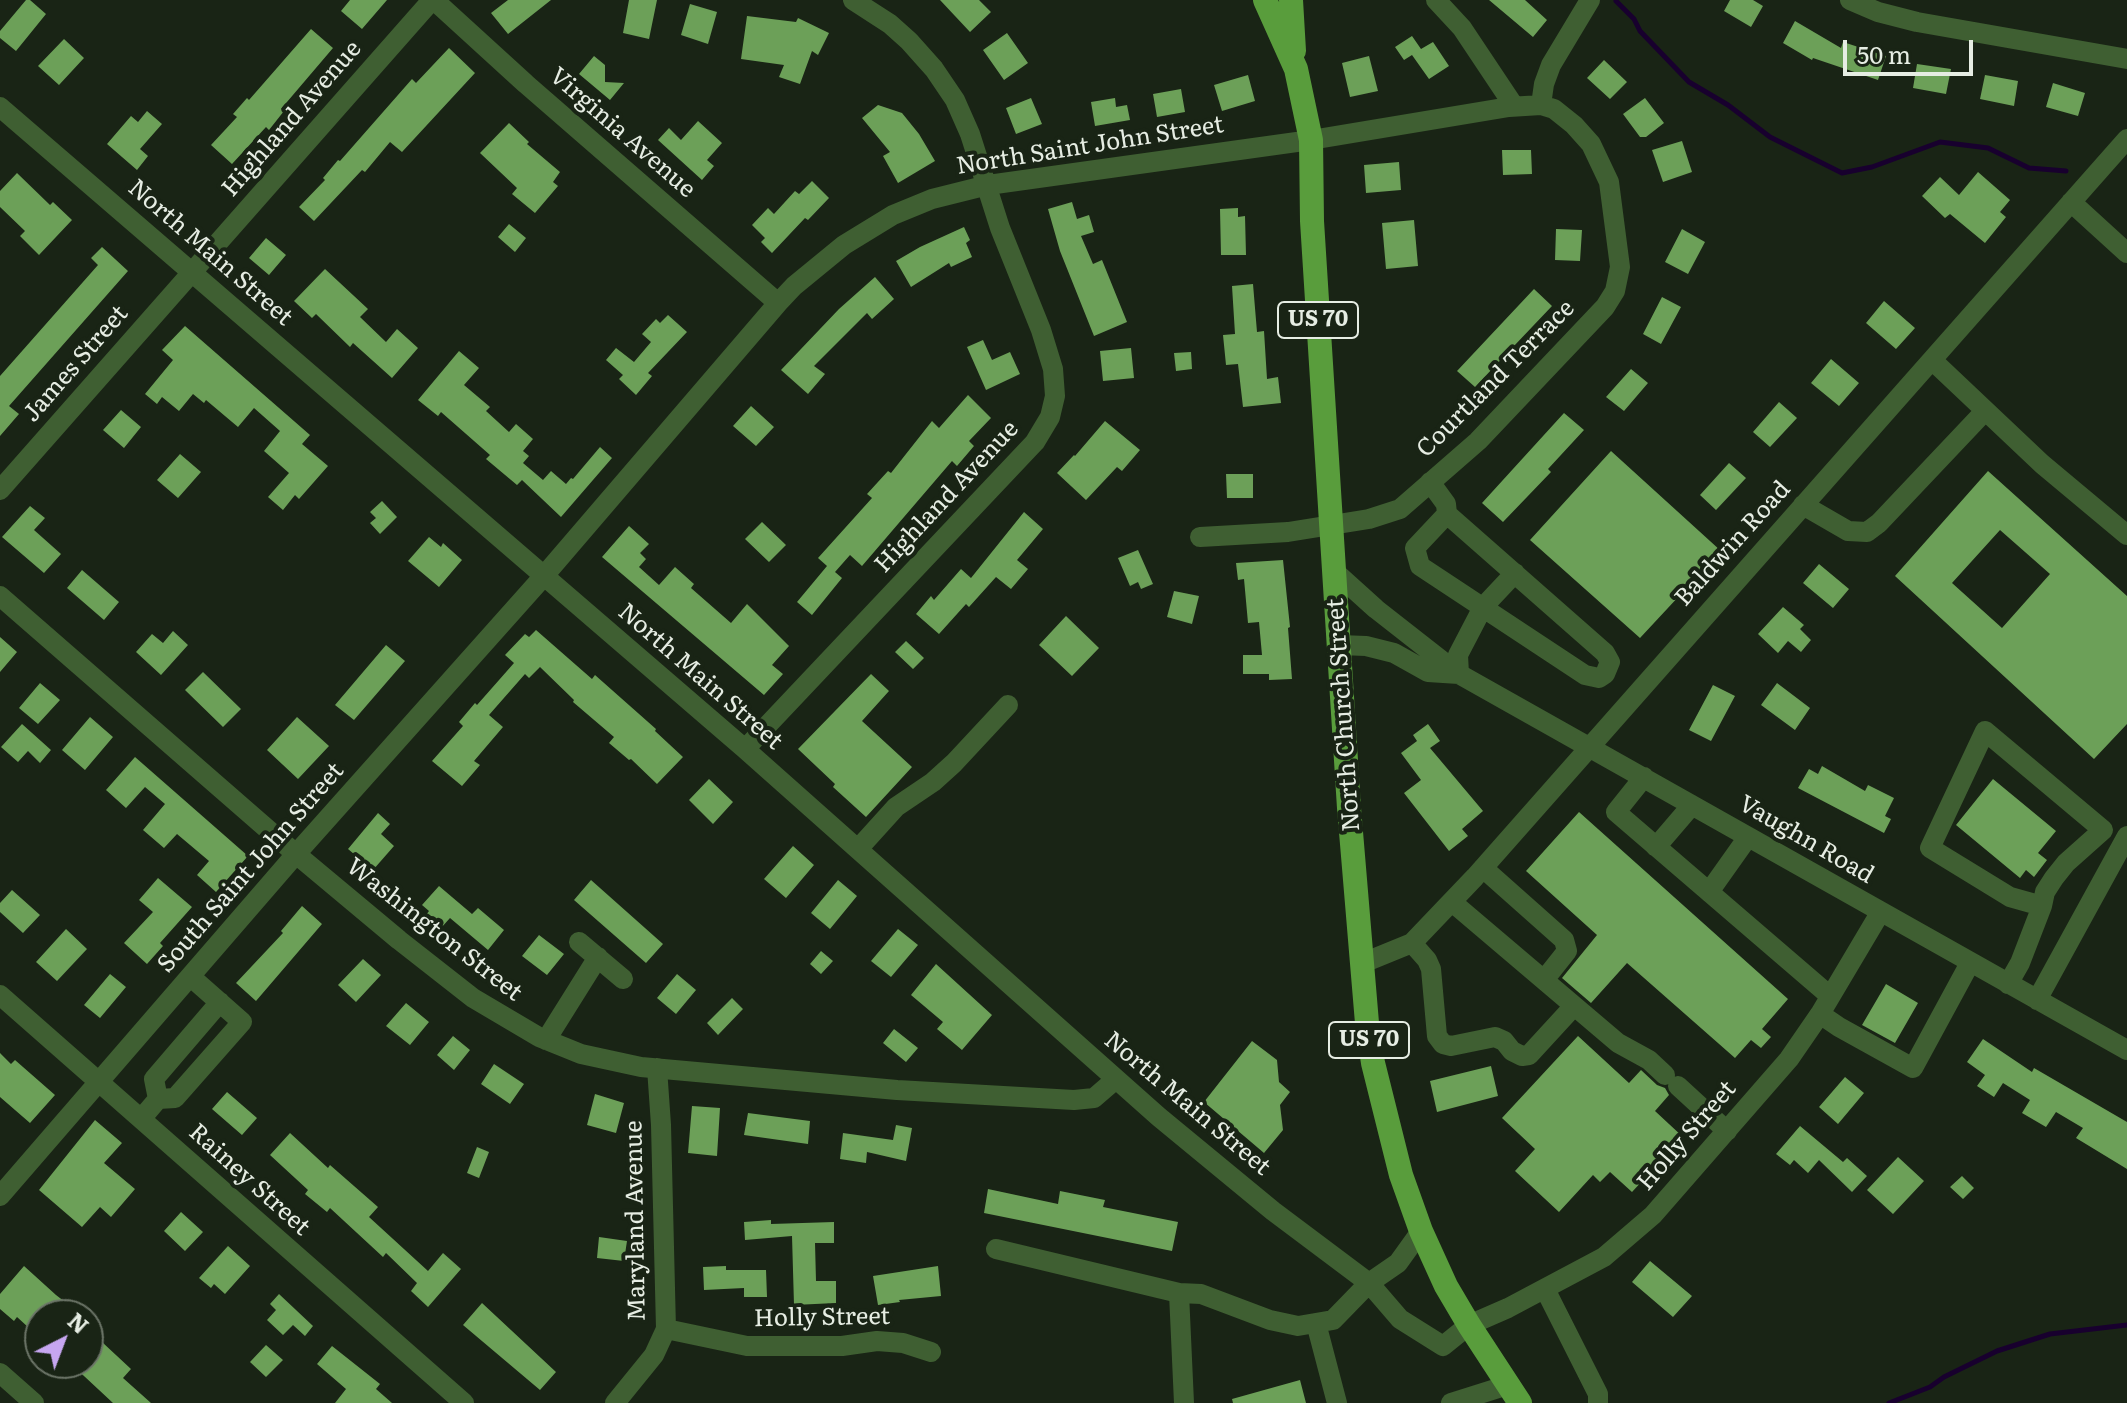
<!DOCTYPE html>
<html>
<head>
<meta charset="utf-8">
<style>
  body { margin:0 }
  #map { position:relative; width:2127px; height:1403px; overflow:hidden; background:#192415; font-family:Literata,serif }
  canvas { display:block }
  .north { position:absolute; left:24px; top:1299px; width:80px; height:80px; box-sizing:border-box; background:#192415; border:2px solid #6b7467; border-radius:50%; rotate:42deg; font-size:22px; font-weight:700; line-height:32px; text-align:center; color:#e6ede3 }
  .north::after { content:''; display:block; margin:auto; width:28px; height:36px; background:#c6a6f0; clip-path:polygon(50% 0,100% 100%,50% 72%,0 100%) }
  .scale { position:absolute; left:1843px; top:40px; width:130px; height:36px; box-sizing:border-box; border:4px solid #e6ede3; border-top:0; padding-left:10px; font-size:24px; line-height:28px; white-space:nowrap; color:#e6ede3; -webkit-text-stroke:6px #192415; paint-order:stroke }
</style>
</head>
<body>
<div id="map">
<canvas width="2127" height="1403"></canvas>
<div class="north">N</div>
<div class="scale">50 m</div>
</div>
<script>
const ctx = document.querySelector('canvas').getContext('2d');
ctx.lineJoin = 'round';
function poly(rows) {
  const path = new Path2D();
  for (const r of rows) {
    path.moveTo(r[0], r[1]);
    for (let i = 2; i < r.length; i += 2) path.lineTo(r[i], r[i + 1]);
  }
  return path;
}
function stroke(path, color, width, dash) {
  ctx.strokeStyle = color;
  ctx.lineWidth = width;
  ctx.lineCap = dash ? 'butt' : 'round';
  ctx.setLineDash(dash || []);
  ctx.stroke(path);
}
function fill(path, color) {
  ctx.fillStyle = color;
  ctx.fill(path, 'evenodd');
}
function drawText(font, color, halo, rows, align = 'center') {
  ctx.font = font + ' Literata,serif';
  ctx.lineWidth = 8;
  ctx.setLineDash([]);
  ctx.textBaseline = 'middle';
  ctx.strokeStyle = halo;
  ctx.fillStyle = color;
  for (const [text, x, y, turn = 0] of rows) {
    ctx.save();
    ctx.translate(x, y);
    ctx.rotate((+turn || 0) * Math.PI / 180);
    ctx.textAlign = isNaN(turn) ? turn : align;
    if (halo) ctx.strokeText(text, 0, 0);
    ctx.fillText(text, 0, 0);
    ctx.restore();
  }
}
stroke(poly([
  [1616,1,1634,19,1640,31,1689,82,1728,105,1770,137,1842,173,1872,167,1940,142,1988,148,2029,168,2066,171],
  [1889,1403,1930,1387,1944,1377,1997,1351,2050,1334,2127,1325]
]), '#18002e', 5);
fill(poly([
  [26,0,30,0,46,14,16,51,0,38,0,31],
  [350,0,387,0,362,29,341,11],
  [508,0,551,0,508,34,491,13],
  [629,0,657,0,649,39,623,33],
  [940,0,979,0,991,12,970,32],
  [1489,0,1525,0,1547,20,1533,37],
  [1730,0,1753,0,1763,6,1751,27,1724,11],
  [690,4,717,12,708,44,681,35],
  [747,16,796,22,798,18,829,33,818,55,812,51,800,84,779,77,784,65,741,59],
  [1795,21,1841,48,1843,42,1886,56,1878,80,1813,58,1812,60,1783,43],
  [311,29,333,48,281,109,284,111,269,130,266,127,232,164,211,145,237,117,233,114,247,98,249,100],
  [1007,33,1028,63,1004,80,983,50],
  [1412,36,1421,49,1433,42,1449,66,1429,79,1412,55,1404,60,1395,47],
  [64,39,84,58,59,85,38,66],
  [449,48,475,73,402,152,390,142,365,172,362,170,314,221,299,207,325,180,323,178,338,160,340,161,412,79,416,83],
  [594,56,605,65,605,82,624,83,610,100,579,74],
  [1369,56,1378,91,1350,97,1342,63],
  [1604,60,1627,82,1610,99,1587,78],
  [1917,64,1951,69,1946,94,1913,88],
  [1248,75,1255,101,1222,111,1214,85],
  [1985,75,2018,81,2014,106,1980,99],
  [2053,83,2085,93,2078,116,2046,107],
  [1181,89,1185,112,1157,117,1153,94],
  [1031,98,1042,124,1016,134,1006,108],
  [1115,98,1116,107,1127,105,1130,120,1095,126,1091,102],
  [1645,98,1664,123,1646,137,1640,137,1623,114],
  [878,105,902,113,919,134,935,161,898,183,883,156,890,152,862,118],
  [147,111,162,124,140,149,148,156,137,170,107,144,131,116,138,122],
  [698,121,722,143,707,160,714,166,702,180,658,140,669,128,681,140],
  [509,123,529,142,527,144,560,172,553,182,558,186,535,213,512,194,517,188,480,153],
  [1682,141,1692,172,1663,182,1652,150],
  [1502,150,1531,150,1532,174,1503,175],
  [1399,162,1401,190,1366,193,1364,165],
  [1978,172,2010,200,2000,212,2006,217,1985,243,1950,214,1945,218,1922,196,1940,177,1959,195],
  [17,173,50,205,53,202,72,220,39,255,20,236,25,231,0,207,0,191],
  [812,181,829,198,808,220,805,218,772,253,761,242,765,238,752,225,768,208,774,214,795,191,799,194],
  [1072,202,1077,219,1089,215,1094,232,1081,236,1093,264,1102,260,1127,322,1094,336,1060,251,1048,209],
  [1238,208,1238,217,1245,216,1246,255,1221,255,1220,209],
  [1414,220,1418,266,1386,269,1382,223],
  [509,224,526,238,515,252,498,237],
  [964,227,970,240,966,243,972,257,951,267,949,263,911,287,896,261,920,247],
  [1556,229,1582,230,1580,261,1555,260],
  [1682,229,1705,242,1688,274,1665,262],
  [266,238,286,255,269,275,249,258],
  [102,247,128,271,9,406,19,414,0,436,0,376,98,265,91,258],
  [325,269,368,309,360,317,386,342,397,329,418,348,392,378,353,343,350,347,316,314,312,318,294,301],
  [875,277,894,299,872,319,867,313,814,366,825,374,808,394,781,370,839,309],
  [1253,284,1257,332,1264,331,1267,379,1278,377,1281,403,1243,407,1238,364,1226,365,1223,335,1235,334,1232,286],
  [1534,289,1552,306,1475,387,1457,371],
  [1662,297,1681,307,1661,344,1643,334],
  [1884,301,1915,328,1896,349,1866,323],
  [668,315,687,332,648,373,652,376,636,395,619,379,623,375,606,360,616,348,634,362,651,342,642,334,656,319,660,323],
  [185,326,310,435,302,444,328,466,299,499,295,495,283,510,268,497,289,473,264,451,280,431,254,408,238,427,206,400,204,403,193,394,179,411,162,397,157,404,145,394,173,360,162,350],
  [983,340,992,360,1010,352,1020,374,986,390,967,347],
  [1131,348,1134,378,1103,381,1100,351],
  [459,351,479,368,464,385,490,407,486,411,509,432,516,424,533,439,523,451,529,456,523,463,543,480,551,471,566,484,571,478,573,479,600,447,612,458,561,517,522,480,517,485,486,459,490,455,441,412,438,416,418,400],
  [1191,352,1192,369,1176,371,1174,353],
  [1831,359,1859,383,1839,406,1811,383],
  [1631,369,1648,383,1624,411,1606,397],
  [968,395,991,418,969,441,974,446,957,466,952,461,862,566,850,555,835,572,842,578,812,615,797,602,827,566,818,558,872,498,867,494,888,471,891,473,932,421,939,428],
  [1779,402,1797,418,1770,447,1753,432],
  [751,406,774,427,756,446,733,426],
  [121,410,141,427,124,448,103,430],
  [1564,413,1584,430,1548,469,1551,472,1503,522,1482,503],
  [1105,421,1140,450,1122,471,1117,467,1086,500,1057,473,1074,455,1075,456],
  [1611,451,1721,551,1640,638,1530,540],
  [180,454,201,472,178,498,157,480],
  [1729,463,1746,478,1716,510,1700,495],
  [1988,471,2127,596,2127,724,2094,759,1895,576],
  [2000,530,2050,574,2002,628,1952,583],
  [1226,474,1253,474,1253,498,1227,498],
  [382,501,397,517,380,534,370,523,376,518,370,512],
  [30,506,45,518,34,530,61,554,44,573,2,537],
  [1024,512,1043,529,1017,560,1028,569,1011,589,996,577,969,607,966,604,939,634,916,614,931,596,934,600,961,569,971,578],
  [762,522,786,545,769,562,745,539],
  [629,526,649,544,640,553,646,559,639,567,659,585,675,567,694,584,691,588,731,623,747,604,789,646,772,665,783,674,764,695,602,557],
  [429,537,441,547,443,543,462,560,439,587,408,561],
  [1138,550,1153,584,1141,589,1138,582,1130,586,1118,558],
  [1283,560,1290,627,1288,628,1292,679,1269,680,1269,674,1243,674,1243,655,1262,655,1259,622,1248,623,1244,579,1238,580,1236,563],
  [1819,564,1849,589,1833,608,1803,583],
  [82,570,119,602,104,620,67,588],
  [1174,591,1199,596,1192,624,1167,617],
  [1783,607,1804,625,1800,629,1811,640,1801,652,1788,641,1778,653,1758,634],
  [1066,616,1099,648,1072,676,1039,645],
  [536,630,592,679,595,675,656,729,655,731,683,757,657,784,631,759,629,760,609,743,614,737,573,702,574,700,540,667,529,678,525,674,489,715,503,727,474,761,480,765,462,786,432,761,463,726,459,722,475,703,477,705,514,663,505,655,525,634,529,637],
  [173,631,188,645,161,675,136,652,152,634,163,643],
  [0,637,17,652,0,672],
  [906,641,924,658,913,669,895,652],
  [386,645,405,661,354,720,335,705],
  [203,672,241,709,223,727,185,690],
  [871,674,889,691,862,721,912,767,866,817,833,787,835,784,798,749],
  [40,683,60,700,38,724,19,708],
  [1777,683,1810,708,1795,730,1761,705],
  [1713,685,1735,696,1711,741,1689,730],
  [90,717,113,737,85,770,62,750],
  [297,717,329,746,298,779,267,750],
  [22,724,51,750,40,763,28,751,18,762,1,747],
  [1428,724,1440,741,1430,748,1483,811,1462,829,1468,836,1449,851,1404,793,1421,780,1401,753,1417,741,1413,735],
  [135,757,248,856,216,892,197,875,209,861,177,834,164,848,143,830,165,804,145,787,126,808,106,790],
  [1822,766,1865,791,1868,785,1894,798,1885,816,1891,819,1884,833,1798,788,1809,769,1818,774],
  [709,779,733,802,713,824,689,800],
  [1993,779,2056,831,2038,853,2047,860,2034,877,2026,870,2020,878,1956,825],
  [1579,812,1788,999,1762,1029,1771,1037,1761,1048,1751,1040,1735,1058,1627,963,1591,1003,1562,978,1597,935,1526,871],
  [378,813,390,824,381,834,394,846,373,870,348,849],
  [793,846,814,865,786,898,764,879],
  [158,878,192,907,160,943,163,946,147,964,124,943,153,912,139,900],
  [591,880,663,944,646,963,574,900],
  [838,880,857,896,830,929,811,913],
  [439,886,472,914,478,908,504,930,488,950,450,918,441,928,426,915,429,911,422,905],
  [12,890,40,915,23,933,0,912,0,903],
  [302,906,322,924,256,1001,236,983,283,933,281,931],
  [66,929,87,949,57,981,36,962],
  [898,929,918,945,891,977,871,961],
  [539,935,564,954,547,975,522,956],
  [821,951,833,961,821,974,810,964],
  [363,959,381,975,356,1002,338,985],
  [936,964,992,1015,962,1050,937,1029,943,1022,911,995],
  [110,974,126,987,100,1018,84,1005],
  [677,974,696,990,676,1014,657,998],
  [1886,984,1918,1003,1895,1043,1862,1025],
  [732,998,743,1009,718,1035,707,1023],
  [406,1003,429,1022,410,1045,386,1026],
  [894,1029,918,1048,906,1062,883,1043],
  [453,1036,470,1050,454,1070,437,1055],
  [1578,1036,1629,1083,1641,1070,1657,1085,1665,1088,1669,1095,1655,1111,1683,1137,1632,1192,1610,1172,1600,1182,1593,1175,1559,1212,1515,1171,1535,1149,1502,1118],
  [1983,1039,2032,1072,2034,1068,2127,1122,2127,1169,2076,1138,2083,1128,2056,1112,2046,1127,2022,1113,2030,1100,2003,1083,1994,1097,1977,1086,1985,1075,1967,1062],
  [1252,1041,1277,1060,1279,1082,1290,1092,1280,1105,1283,1130,1264,1153,1204,1102],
  [0,1053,11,1064,15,1060,55,1095,30,1123,0,1097],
  [494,1064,524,1084,510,1104,481,1084],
  [1491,1066,1498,1096,1437,1112,1430,1081],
  [1845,1077,1864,1093,1838,1124,1819,1107],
  [227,1092,257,1118,242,1135,212,1109],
  [595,1094,624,1103,616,1133,587,1125],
  [692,1106,720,1108,717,1156,688,1153],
  [748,1113,810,1121,808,1144,744,1135],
  [95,1120,122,1143,104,1163,135,1189,111,1217,100,1207,82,1227,39,1190],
  [896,1125,912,1128,906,1161,867,1152,866,1163,840,1159,843,1133,893,1140],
  [1800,1126,1843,1162,1847,1158,1867,1176,1852,1192,1819,1160,1808,1173,1794,1160,1790,1165,1776,1154],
  [290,1133,328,1168,330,1165,378,1207,369,1217,428,1271,443,1253,461,1269,428,1307,411,1291,417,1283,386,1253,383,1257,330,1208,327,1212,305,1194,308,1190,270,1155],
  [477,1147,489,1152,479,1178,467,1173],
  [1898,1157,1924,1181,1893,1214,1867,1190],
  [1962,1176,1974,1188,1963,1199,1950,1187],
  [988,1189,1058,1204,1060,1191,1105,1200,1103,1207,1178,1222,1172,1251,984,1213],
  [181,1212,203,1232,185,1251,164,1231],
  [771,1220,771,1224,834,1222,834,1243,815,1243,816,1281,836,1281,836,1303,794,1305,792,1236,745,1240,744,1222],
  [599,1237,627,1241,624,1261,597,1258],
  [228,1246,250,1266,225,1294,214,1284,211,1288,199,1278],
  [1650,1261,1692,1296,1673,1317,1632,1282],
  [24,1266,56,1295,82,1315,40,1315,40,1338,17,1317,14,1321,0,1309,0,1294],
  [726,1266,726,1270,766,1270,767,1297,744,1297,744,1288,704,1290,703,1267],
  [938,1266,941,1296,899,1300,900,1302,878,1305,873,1276],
  [279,1294,313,1326,305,1336,293,1325,283,1335,267,1320,276,1310,270,1304],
  [482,1303,556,1372,540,1390,463,1325],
  [88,1329,131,1369,123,1378,151,1403,113,1403,70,1363,88,1363],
  [266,1345,283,1360,266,1377,250,1362],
  [332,1346,380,1384,376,1389,392,1403,335,1403,346,1389,317,1364],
  [1300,1380,1306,1403,1233,1403,1232,1399]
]), '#6ca058');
stroke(poly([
  [434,0,526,84,778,303],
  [1436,0,1462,28,1514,106],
  [1850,0,1878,12,1917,22,2127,59],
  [1541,105,1544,84,1551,65,1590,0],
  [0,107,745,749,1159,1117,1273,1211,1369,1283,1400,1319,1443,1346,1469,1325,1508,1308,1604,1257,1653,1215,1789,1059,1820,1014,1880,913],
  [2071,202,2127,253],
  [1932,360,2042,464,2127,535],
  [1430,482,1446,504,1447,514,1605,653,1610,662,1605,674,1599,678,1585,675,1420,566,1415,548,1447,514],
  [0,490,432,0],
  [1803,505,1848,531,1867,532,1879,523,1985,411],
  [1335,572,1376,609,1459,674,2127,1050],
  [0,596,296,854,399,940,473,998,539,1037,581,1054,641,1067,897,1090,1074,1100,1094,1098,1116,1079],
  [1340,645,1366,646,1394,653,1428,672,1459,674],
  [1459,674,1458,655,1483,607,1515,573],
  [745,749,1035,442,1050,417,1055,396,1053,369,1041,330,1000,228,970,134,955,100,934,69,909,41,890,24,853,0],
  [1644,777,1616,812,1830,996],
  [1656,847,1692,805],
  [858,849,896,807,933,782,954,763,1008,705],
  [1483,868,1564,940,1567,951,1544,980],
  [1709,892,1748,837],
  [1452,902,1618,1043,1649,1060,1665,1075],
  [579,942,623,979],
  [1412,943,1427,960,1431,969,1437,1036,1443,1044,1451,1046,1495,1037,1504,1041,1512,1051,1522,1056,1529,1055,1574,1006],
  [1363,963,1412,943,1475,877,2127,139],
  [2008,984,2020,963,2042,906,2010,897,1930,848,1985,731,2103,830,2066,863,2054,878,2045,892,2042,906],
  [0,995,464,1403],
  [2037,1000,2127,836],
  [1820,1014,1839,1027,1913,1068,1970,963],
  [546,1040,598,957],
  [1678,1086,1727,1131],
  [158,1099,154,1079,220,1002],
  [141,1119,158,1099,175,1098,242,1022,191,977],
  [0,1196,296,854,543,577,778,303,794,286,844,245,893,215,932,199,988,185,1311,140,1509,107,1541,105,1554,109,1574,125,1591,144,1609,182,1620,267,1615,291,1605,307,1478,441,1400,509,1369,519,1288,532,1200,537],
  [996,1249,1179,1293],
  [1545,1289,1598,1394,1598,1403],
  [1316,1323,1337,1403],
  [666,1329,747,1346,842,1346,877,1341,903,1343,931,1352],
  [0,1373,34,1403],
  [615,1403,654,1355,666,1329,661,1125,657,1068],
  [1184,1403,1179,1293,1201,1294,1270,1320,1298,1326,1333,1320,1369,1283,1398,1263,1421,1231],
  [1451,1403,1508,1385]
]), '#3f5f32', 20);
stroke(poly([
  [1265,0,1296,69,1311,140,1312,221,1349,808,1367,1023,1373,1063,1401,1175,1421,1231,1446,1286,1469,1325,1520,1403],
  [1291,0,1294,51]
]), '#599d3c', 24);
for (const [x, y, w] of [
  [1318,320,80],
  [1369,1040,80]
]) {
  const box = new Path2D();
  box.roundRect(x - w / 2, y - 18, w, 36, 6);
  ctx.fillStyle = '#192415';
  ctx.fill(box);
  stroke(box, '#e6ede3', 2);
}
drawText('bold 22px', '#e6ede3', null, [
  ["US 70",1318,320],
  ["US 70",1369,1040]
]);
drawText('24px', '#e6ede3', '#192415', [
  ["Highland Avenue",292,119,-49],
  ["Virginia Avenue",622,133,41],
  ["North Saint John Street",1090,146,-9],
  ["North Main Street",210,253,41],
  ["James Street",76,364,-49],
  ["Courtland Terrace",1496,379,-45],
  ["Highland Avenue",947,497,-47],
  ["Baldwin Road",1733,544,-48],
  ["North Main Street",700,677,41],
  ["North Church Street",1344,715,-94],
  ["Vaughn Road",1806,840,30],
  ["South Saint John Street",251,868,-49],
  ["Washington Street",434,930,38],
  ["North Main Street",1187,1104,40],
  ["Holly Street",1687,1136,-49],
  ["Rainey Street",249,1180,42],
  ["Maryland Avenue",636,1221,-91],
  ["Holly Street",822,1318,-1]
]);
</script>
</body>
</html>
